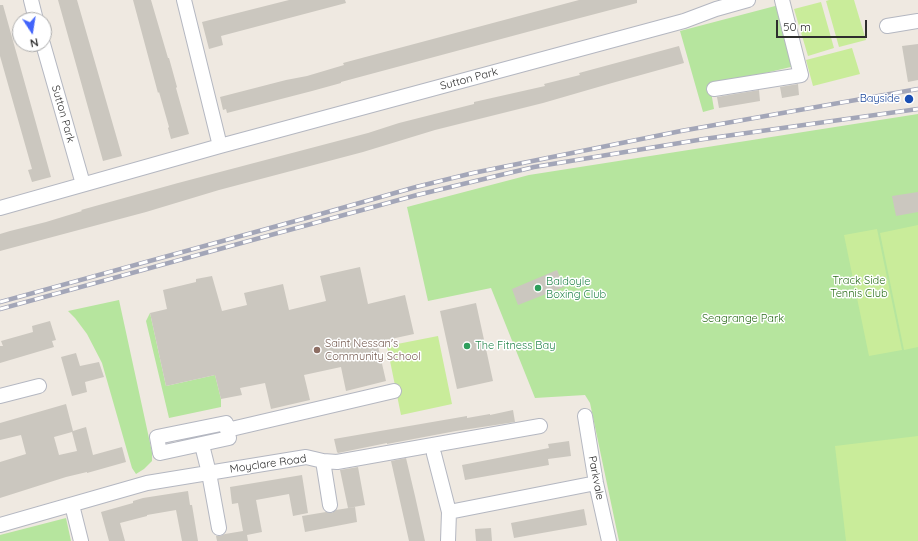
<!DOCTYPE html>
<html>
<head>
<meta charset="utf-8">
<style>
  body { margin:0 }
  #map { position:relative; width:918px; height:541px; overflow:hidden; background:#efe9e1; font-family:Quicksand,sans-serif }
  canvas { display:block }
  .north { position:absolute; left:12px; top:12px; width:40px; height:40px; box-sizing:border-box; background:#fff; border:1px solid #ababab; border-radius:50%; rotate:168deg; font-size:11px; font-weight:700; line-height:16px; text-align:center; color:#2e2e2e }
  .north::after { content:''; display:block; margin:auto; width:14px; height:18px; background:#4264fb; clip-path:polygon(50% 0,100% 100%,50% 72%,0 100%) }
  .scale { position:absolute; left:776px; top:20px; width:91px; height:18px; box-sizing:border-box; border:2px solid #2e2e2e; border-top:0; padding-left:5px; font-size:12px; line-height:14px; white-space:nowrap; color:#2e2e2e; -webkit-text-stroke:3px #fff; paint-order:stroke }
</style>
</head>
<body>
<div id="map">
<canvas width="918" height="541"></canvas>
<div class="north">N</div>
<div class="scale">50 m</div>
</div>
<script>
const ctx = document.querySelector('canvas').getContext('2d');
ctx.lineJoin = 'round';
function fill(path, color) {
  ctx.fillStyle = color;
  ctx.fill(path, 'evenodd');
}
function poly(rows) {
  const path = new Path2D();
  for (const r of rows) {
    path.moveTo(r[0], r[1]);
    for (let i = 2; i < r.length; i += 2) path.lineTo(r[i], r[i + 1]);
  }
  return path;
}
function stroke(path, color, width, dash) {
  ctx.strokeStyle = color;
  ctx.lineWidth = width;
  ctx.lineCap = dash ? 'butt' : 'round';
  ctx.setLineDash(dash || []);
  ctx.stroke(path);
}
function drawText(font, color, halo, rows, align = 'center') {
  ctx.font = font + ' Quicksand,sans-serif';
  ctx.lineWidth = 3;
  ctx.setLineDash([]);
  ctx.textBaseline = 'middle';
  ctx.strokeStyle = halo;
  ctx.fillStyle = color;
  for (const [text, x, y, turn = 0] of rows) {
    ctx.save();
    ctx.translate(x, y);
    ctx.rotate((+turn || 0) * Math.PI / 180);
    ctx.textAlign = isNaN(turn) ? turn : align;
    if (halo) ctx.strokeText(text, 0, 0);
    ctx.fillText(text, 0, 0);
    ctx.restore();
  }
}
fill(poly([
  [779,5,795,66,710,86,714,109,703,112,680,31],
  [918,114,918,541,619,541,590,403,585,395,535,398,491,288,428,301,407,207,529,175],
  [119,300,152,452,152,461,144,469,136,474,132,468,102,363,87,334,75,318,68,311],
  [150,313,166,386,215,375,221,399,221,407,169,418,146,321],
  [66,518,71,541,0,541,0,535]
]), '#b6e59e');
fill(poly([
  [829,0,854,0,866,40,839,47,826,1],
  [821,2,834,48,808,56,794,9],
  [852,48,860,74,813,86,806,60],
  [918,225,918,347,904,350,880,233],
  [877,229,902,350,869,356,844,235],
  [438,336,452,404,401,415,387,346],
  [918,436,918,541,846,541,835,446]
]), '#c9ec9a');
fill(poly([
  [58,0,77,0,122,156,103,161],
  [133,0,151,0,168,58,169,58,177,87,176,88,189,134,171,139,168,128,169,127,159,92,158,93],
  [289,0,345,0,346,3,221,36,223,45,209,49,202,22],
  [579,0,637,0,637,3,557,24,341,82,341,83,312,91,227,113,226,109,223,110,220,97,286,80,307,76,344,65,343,63],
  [0,5,3,5,51,177,32,182,28,170,32,169,0,56],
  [918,44,918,80,908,82,902,46],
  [679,46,684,63,612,83,543,103,435,130,363,152,219,190,146,212,0,251,0,234,10,231,46,222,82,211,81,210,178,183,368,133,399,123,474,104,474,102,545,86,544,84,580,75,579,73],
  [798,84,799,95,782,98,780,87],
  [759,90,760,101,719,108,717,97],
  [918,192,918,212,896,216,892,196],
  [360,267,368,304,405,295,414,334,377,342,386,381,346,391,341,367,304,375,310,400,271,409,265,383,240,388,242,395,221,399,215,375,166,386,150,313,167,309,163,290,196,282,196,279,212,276,222,311,247,305,244,293,283,284,289,310,326,301,320,276],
  [557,270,564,287,518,305,512,289],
  [476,303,493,381,457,389,440,311],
  [50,321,56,340,52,341,54,347,0,363,0,346,3,346,1,341,33,332,32,326],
  [76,353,80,366,99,362,104,377,85,382,87,392,72,396,61,357],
  [66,404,73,431,86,427,93,455,122,447,126,462,87,473,87,472,66,477,0,498,0,462,26,454,21,435,0,440,0,423],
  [72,432,77,451,59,455,54,437],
  [513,410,515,422,456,431,387,444,387,443,338,453,337,452,334,439,467,416,467,418,490,414,490,415],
  [569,441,571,456,548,459,549,465,465,480,462,465,549,448,548,444],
  [406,458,415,496,425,541,409,541,391,461],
  [358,467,365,505,348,508,340,470],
  [302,475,308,513,293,516,289,494,256,500,262,532,247,535,248,541,217,541,216,536,220,536,225,534,243,531,238,503,232,504,230,487],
  [188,491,190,505,192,505,198,541,182,541,176,510,147,515,147,516,120,523,125,541,109,541,101,512,133,503,133,501,143,498],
  [355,507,357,522,305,532,302,516,326,512,332,513,336,510],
  [584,509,587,525,514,538,511,523],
  [491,528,492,541,476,541,475,529]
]), '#cbc7bf');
const minor = poly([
  [31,0,36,20],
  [184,0,220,146],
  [887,26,918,21],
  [43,44,83,184],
  [714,89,801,75,782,0],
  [0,208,220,146,684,21,716,9,748,0],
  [0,396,39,386],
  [585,416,596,483,609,541],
  [226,423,229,438,160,453,157,437,226,423],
  [227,430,394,391],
  [202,445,209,473,219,528],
  [434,454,449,512,448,541],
  [323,461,330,505],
  [72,505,81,541],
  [449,512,596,483],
  [0,525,147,483,306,457,323,461,337,462,540,426]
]);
stroke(minor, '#b4b7c1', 16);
stroke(minor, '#fff', 14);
const rail = poly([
  [0,302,310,217,416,187,473,173,681,131,918,89],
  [0,309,417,195,534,167,704,139,918,109]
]);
stroke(rail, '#a3a6b8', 4.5);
stroke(rail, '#fff', 3, [9]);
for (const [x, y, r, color] of [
  [909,99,5,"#1a4fb4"],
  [538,288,4,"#2e9e5b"],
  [467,346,4,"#2e9e5b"],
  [317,350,4,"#8d6e63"]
]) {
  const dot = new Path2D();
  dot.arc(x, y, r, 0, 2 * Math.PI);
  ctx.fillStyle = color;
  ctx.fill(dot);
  stroke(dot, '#fff', 1.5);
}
drawText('11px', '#2e2e2e', '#fff', [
  ["Sutton Park",469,79,-15],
  ["Sutton Park",63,114,74],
  ["Moyclare Road",268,464,-8],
  ["Parkvale",596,478,79]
]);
drawText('11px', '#164399', '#fff', [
  ["Bayside",900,99]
], 'right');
drawText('11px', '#2c6e1b', '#fff', [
  ["Track Side",859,281],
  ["Tennis Club",859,294],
  ["Seagrange Park",743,319]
]);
drawText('11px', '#27864d', '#fff', [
  ["Baldoyle",546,282],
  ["Boxing Club",546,295],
  ["The Fitness Bay",475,346]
], 'left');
drawText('11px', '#785e54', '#fff', [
  ["Saint Nessan's",325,344],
  ["Community School",325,357]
], 'left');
</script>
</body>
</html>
